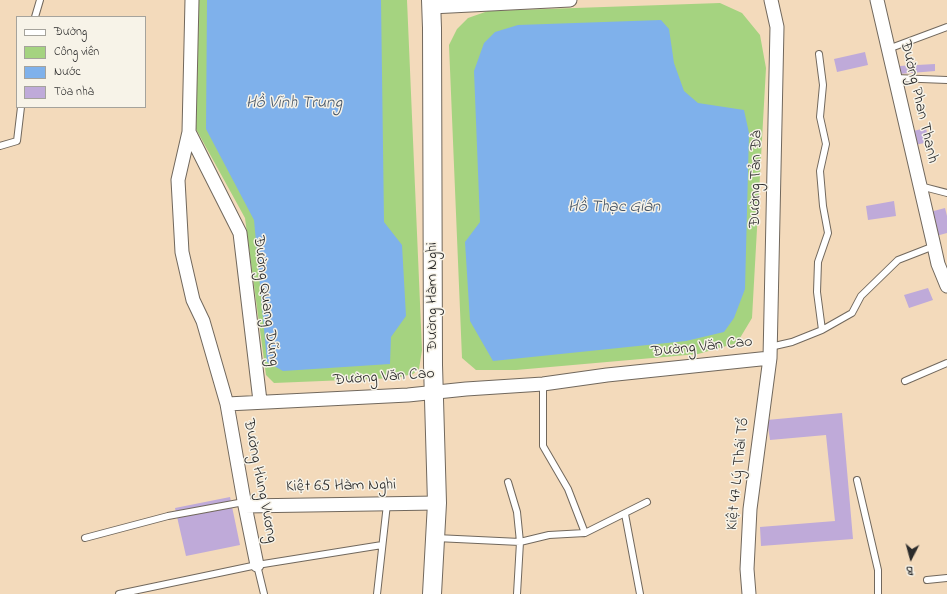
<!DOCTYPE html>
<html>
<head>
<meta charset="utf-8">
<style>
  body { margin:0 }
  #map { position:relative; width:947px; height:594px; overflow:hidden; background:#f3dabb; font-family:"Indie Flower",sans-serif }
  canvas { display:block }
  .legend { position:absolute; left:16px; top:16px; width:130px; height:92px; box-sizing:border-box; background:#f7f3e8; border:1px solid #a5a39c; margin:0; padding:5px 7px; list-style:none; font-size:12px; color:#2b2b2b }
  .legend li { display:flex; align-items:center; gap:8px; height:20px }
  .legend b { width:20px; border:1px solid #a5a39c }
  .north { position:absolute; left:891px; top:538px; width:40px; height:40px; -webkit-text-stroke:3px #f7f3e8; paint-order:stroke; rotate:186deg; font-size:11px; font-weight:700; line-height:16px; text-align:center; color:#2b2b2b }
  .north::after { content:''; display:block; margin:auto; width:14px; height:18px; background:#2b2b2b; clip-path:polygon(50% 0,100% 100%,50% 72%,0 100%) }
</style>
</head>
<body>
<div id="map">
<canvas width="947" height="594"></canvas>
<ul class="legend">
<li><b style="height:5px;background:#fff"></b>Đường</li>
<li><b style="height:11px;background:#a5d380"></b>Công viên</li>
<li><b style="height:11px;background:#7fb1eb"></b>Nước</li>
<li><b style="height:11px;background:#bfaad9"></b>Tòa nhà</li>
</ul>
<div class="north">B</div>
</div>
<script>
const ctx = document.querySelector('canvas').getContext('2d');
ctx.lineJoin = 'round';
function fill(path, color) {
  ctx.fillStyle = color;
  ctx.fill(path, 'evenodd');
}
function poly(rows) {
  const path = new Path2D();
  for (const r of rows) {
    path.moveTo(r[0], r[1]);
    for (let i = 2; i < r.length; i += 2) path.lineTo(r[i], r[i + 1]);
  }
  return path;
}
function stroke(path, color, width, dash) {
  ctx.strokeStyle = color;
  ctx.lineWidth = width;
  ctx.lineCap = dash ? 'butt' : 'round';
  ctx.setLineDash(dash || []);
  ctx.stroke(path);
}
function drawText(font, color, halo, rows, align = 'center') {
  ctx.font = font + ' "Indie Flower",sans-serif';
  ctx.lineWidth = 3;
  ctx.setLineDash([]);
  ctx.textBaseline = 'middle';
  ctx.strokeStyle = halo;
  ctx.fillStyle = color;
  for (const [text, x, y, turn = 0] of rows) {
    ctx.save();
    ctx.translate(x, y);
    ctx.rotate((+turn || 0) * Math.PI / 180);
    ctx.textAlign = isNaN(turn) ? turn : align;
    if (halo) ctx.strokeText(text, 0, 0);
    ctx.fillText(text, 0, 0);
    ctx.restore();
  }
}
fill(poly([
  [199,0,407,0,422,350,419,369,413,374,395,378,274,383,266,375,245,218,196,129],
  [720,3,742,13,760,35,766,68,752,318,737,343,698,354,516,370,476,370,462,358,449,45,457,29,468,18,488,11]
]), '#a5d380');
fill(poly([
  [207,0,381,0,384,222,402,245,406,316,391,337,390,364,283,371,267,362,254,220,206,129],
  [661,20,669,29,674,63,684,91,698,103,744,110,749,133,745,289,734,318,724,332,686,341,493,361,470,321,465,242,480,222,474,71,484,43,495,32,518,25]
]), '#7fb1eb');
fill(poly([
  [865,52,868,65,837,72,834,59],
  [935,64,935,71,899,74,899,66],
  [926,128,929,142,915,145,913,131],
  [894,201,896,216,868,220,866,206],
  [945,208,947,216,947,233,936,236,930,212],
  [928,288,933,300,909,308,904,295],
  [842,413,853,539,761,546,760,527,835,521,826,435,770,440,767,420],
  [230,497,240,545,186,556,175,508]
]), '#bfaad9');
const lane = poly([
  [35,17,40,0],
  [888,49,947,27],
  [819,54,823,85,820,117,826,144,820,171,823,206,828,233,818,262,817,292,822,330],
  [895,78,947,80],
  [0,146,17,141,21,107],
  [920,186,947,193],
  [770,347,792,342,822,330,852,313,861,296,898,260,934,246],
  [905,381,947,363],
  [543,384,543,446,568,489,585,533],
  [857,480,878,570,878,594],
  [508,482,517,512,520,542,517,594],
  [625,514,640,594],
  [85,538,168,516,244,502],
  [436,538,520,542,549,535,585,533,647,502],
  [257,565,264,594],
  [927,580,947,578],
  [119,594,257,565,382,545],
  [377,594,387,504]
]);
const street = poly([
  [192,0,189,132,240,233,260,401],
  [877,0,934,246,938,264,947,286],
  [431,7,570,0],
  [189,132,178,180,182,252,193,300,203,321,227,404,245,506,257,565],
  [227,404,408,395,466,389,543,384,607,375,770,358],
  [245,506,437,503],
  [749,594,747,569,750,509,770,358,777,27,771,0]
]);
const secondary = poly([
  [431,0,432,28,433,365,437,503,432,594]
]);
stroke(lane, '#71685d', 8);
stroke(street, '#71685d', 15);
stroke(secondary, '#71685d', 20);
stroke(lane, '#fff', 6);
stroke(street, '#fff', 13);
stroke(secondary, '#fff', 18);
drawText('16px', '#2b2b2b', '#f7f3e8', [
  ["Đường Phan Thanh",918,102,77],
  ["Đường Tản Đà",757,179,-89],
  ["Đường Hàm Nghi",433,297,-90],
  ["Đường Quang Dũng",265,301,83],
  ["Đường Văn Cao",702,348,-6],
  ["Đường Văn Cao",384,378,-4],
  ["Kiệt 47 Lý Thái Tổ",739,474,-84],
  ["Đường Hùng Vương",259,481,79],
  ["Kiệt 65 Hàm Nghi",341,487,-1]
]);
drawText('italic 17px', '#445365', '#f7f3e8', [
  ["Hồ Vĩnh Trung",294,104],
  ["Hồ Thạc Gián",614,208]
]);
</script>
</body>
</html>
